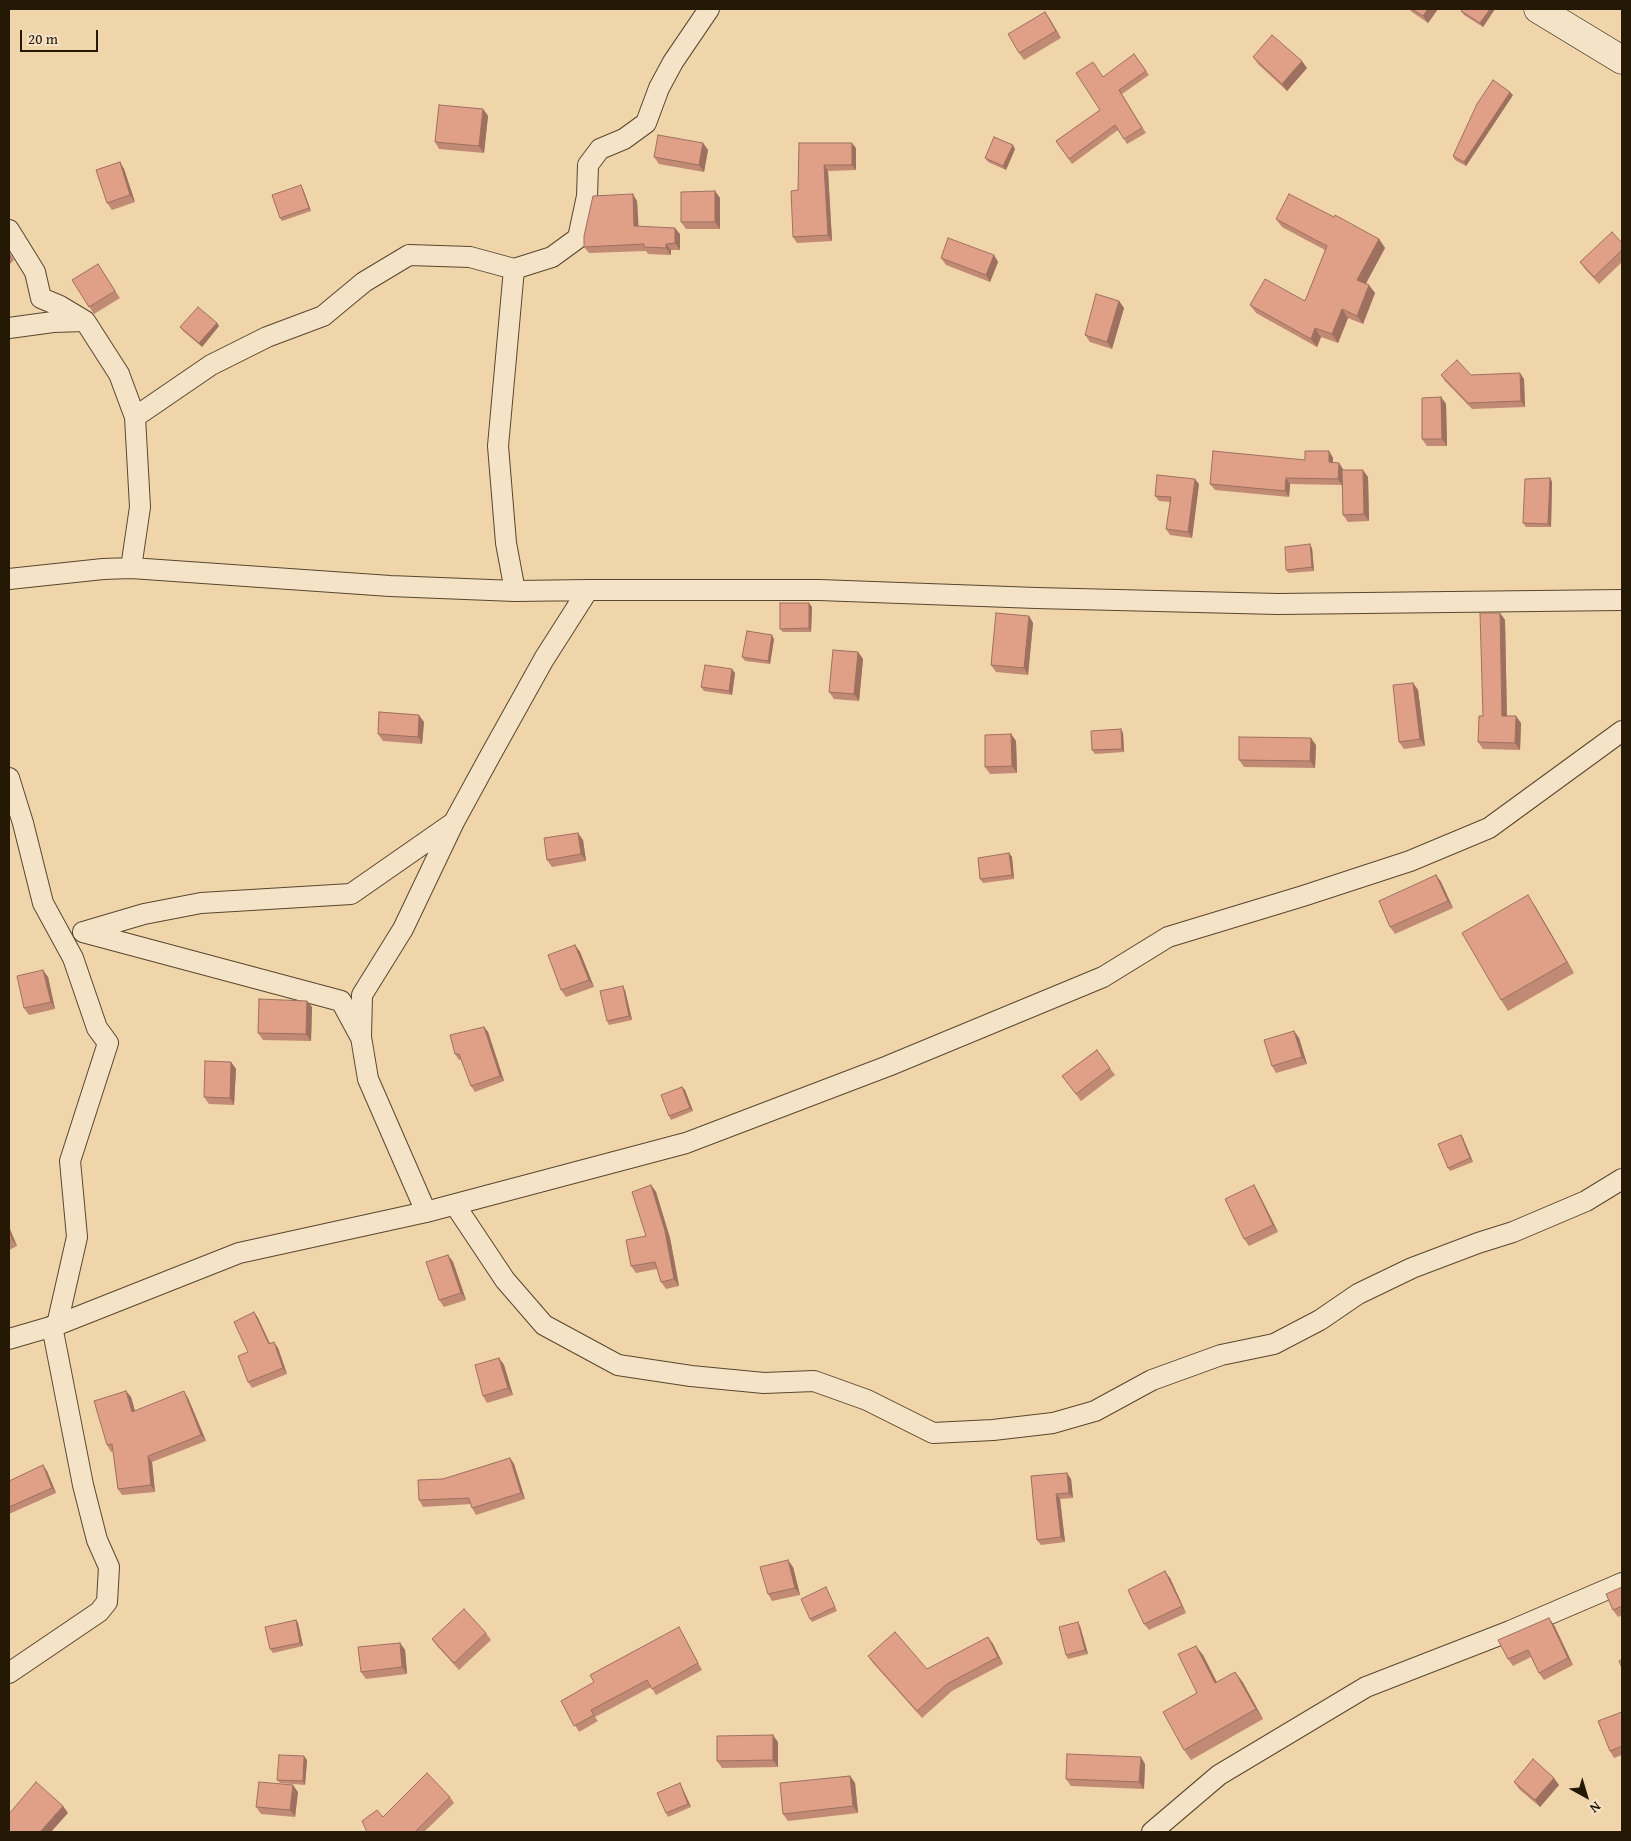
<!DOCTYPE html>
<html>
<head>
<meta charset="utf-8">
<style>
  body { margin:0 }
  #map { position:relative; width:1631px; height:1841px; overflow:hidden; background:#f0d4aa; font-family:"Gentium Book Plus",serif }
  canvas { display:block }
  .frame { position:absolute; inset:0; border:10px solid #251805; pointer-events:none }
  .north { position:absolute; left:1561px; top:1771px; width:50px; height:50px; -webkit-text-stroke:4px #f5e3c8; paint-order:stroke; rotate:141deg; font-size:14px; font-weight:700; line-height:20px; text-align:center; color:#251805 }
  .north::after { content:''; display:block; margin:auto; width:18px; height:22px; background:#251805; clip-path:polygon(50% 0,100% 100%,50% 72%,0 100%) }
  .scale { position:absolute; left:20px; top:30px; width:78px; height:22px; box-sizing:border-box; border:2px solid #251805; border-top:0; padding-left:6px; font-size:15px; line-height:18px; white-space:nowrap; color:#251805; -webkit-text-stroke:4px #f5e3c8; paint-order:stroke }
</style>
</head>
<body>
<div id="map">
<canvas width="1631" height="1841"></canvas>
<div class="frame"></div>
<div class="north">N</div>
<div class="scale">20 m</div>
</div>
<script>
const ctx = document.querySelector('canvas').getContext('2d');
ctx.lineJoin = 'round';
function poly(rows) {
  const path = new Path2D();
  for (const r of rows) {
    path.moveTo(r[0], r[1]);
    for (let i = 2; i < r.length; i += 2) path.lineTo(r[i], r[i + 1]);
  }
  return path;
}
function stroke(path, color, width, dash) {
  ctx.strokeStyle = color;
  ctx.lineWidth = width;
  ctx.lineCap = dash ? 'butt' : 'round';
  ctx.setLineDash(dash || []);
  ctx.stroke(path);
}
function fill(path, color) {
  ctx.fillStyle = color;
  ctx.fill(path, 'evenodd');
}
const street = poly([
  [9,230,35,272,41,298,60,306,85,321,119,374,135,417,140,507,131,568],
  [9,328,53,322,85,321],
  [135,417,211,365,267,337,323,316,364,282,409,255,470,257,514,269],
  [9,579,103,569,131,568,390,586,515,591,588,590,819,590,1036,598,1278,604,1622,600],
  [515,591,506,543,498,446,514,269,552,257,578,238,587,196,588,165,600,149,624,139,646,123,659,88,673,62,709,9],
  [9,778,23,823,43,903,73,958,97,1028,108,1043,70,1161,77,1237,57,1325],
  [83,932,144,914,201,903,351,894,453,823],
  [83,932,341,1001,360,1036],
  [455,1205,505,1280,544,1325,618,1365,691,1376,764,1383,814,1381,867,1400,933,1433,993,1430,1053,1423,1095,1411,1152,1380,1221,1355,1274,1344,1320,1320,1358,1294,1412,1268,1478,1243,1513,1232,1586,1201,1622,1179],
  [426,1212,368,1079,361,1037,362,995,403,929,454,822,490,756,544,659,588,590],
  [9,1339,57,1325,239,1253,426,1212,686,1143,888,1066,1103,977,1168,937,1303,896,1410,861,1489,828,1622,731],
  [9,1673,99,1612,107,1602,109,1567,97,1540,83,1485,52,1326],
  [1152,1832,1219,1775,1366,1687,1510,1631,1622,1583]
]);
const secondary = poly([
  [1538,9,1622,60]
]);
stroke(street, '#58472e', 22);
stroke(secondary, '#251805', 29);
stroke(street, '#f5e3c8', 20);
stroke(secondary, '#f5e3c8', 28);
fill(poly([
  [1409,9,1438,9,1428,23,1412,12],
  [1495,9,1483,27,1464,15,1461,11],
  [1045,12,1061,38,1024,60,1019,53],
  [1134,54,1149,75,1122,94,1146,133,1127,144,1118,130,1072,164,1056,141,1100,110,1103,77],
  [1253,57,1307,68,1287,91,1258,64],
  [1513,95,1466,166,1455,160,1453,156],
  [483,109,488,116,484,153,439,149,435,142],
  [703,143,708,150,704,172,659,164,654,157],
  [799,143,856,148,856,170,828,171,832,241,797,243,793,237,798,190],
  [1015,149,1006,170,988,162,985,158],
  [120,162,124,169,135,202,112,210,107,203],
  [303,189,311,211,282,221,280,218],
  [715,191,720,198,720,229,686,229,681,222],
  [637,201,638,226,680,234,680,250,671,250,671,255,648,254,646,251,589,253,584,247],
  [1334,217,1379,239,1385,248,1366,283,1375,293,1363,324,1348,318,1338,343,1321,337,1317,347,1256,313,1250,305,1305,301,1325,250,1282,227,1276,219],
  [1622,243,1622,262,1599,284,1585,269,1580,262],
  [9,252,14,260,9,265],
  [994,255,998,262,990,282,946,265,941,258],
  [98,264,120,298,94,314,72,280],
  [1119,301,1124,308,1112,349,1090,342,1085,335],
  [219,326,202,347,183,331,180,327],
  [1441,375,1524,379,1525,407,1472,409,1445,381],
  [1441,397,1446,404,1447,446,1427,446,1422,439],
  [1329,451,1333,458,1333,462,1339,463,1343,470,1368,477,1369,521,1348,522,1343,515,1342,485,1290,484,1289,497,1215,490,1210,484,1305,460],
  [1550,478,1552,482,1551,527,1526,527,1523,523],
  [1199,484,1192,538,1170,535,1166,529,1170,502,1159,501,1155,496],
  [1312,548,1314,571,1289,573,1286,570],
  [809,603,812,607,811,632,783,632,780,629],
  [1500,613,1505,620,1507,716,1521,723,1520,750,1483,749,1478,742],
  [1029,616,1033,623,1028,675,996,672,991,665],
  [774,639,770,664,745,661,742,657],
  [858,652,863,659,859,701,834,699,829,692],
  [735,673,732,695,704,691,701,687],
  [1413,683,1418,690,1425,746,1404,749,1399,742],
  [424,722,422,744,383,741,378,734],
  [1123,733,1124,752,1095,754,1092,750],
  [1011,734,1016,741,1017,773,990,774,985,767],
  [1316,745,1315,768,1244,767,1239,760],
  [583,840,586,861,552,867,547,860],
  [1009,853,1012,857,1014,879,983,883,980,879],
  [1436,875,1441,882,1453,908,1395,934,1390,927],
  [1535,906,1574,973,1508,1011,1501,1000],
  [575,945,580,952,594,987,566,997,561,990],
  [48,977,55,1009,29,1015,24,1008],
  [625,990,632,1020,609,1025,607,1021],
  [307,1001,312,1007,311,1041,263,1040,258,1033],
  [484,1027,488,1032,504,1081,475,1092,471,1086,461,1059,459,1060,455,1054],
  [1294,1031,1299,1038,1307,1064,1276,1073,1272,1066],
  [1097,1050,1115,1075,1081,1101,1062,1076],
  [231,1062,236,1069,234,1105,209,1104,204,1097],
  [682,1087,685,1090,693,1111,671,1120,669,1116],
  [1461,1135,1463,1138,1473,1162,1450,1171,1448,1168],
  [651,1185,656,1192,670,1238,679,1286,666,1289,661,1282,657,1269,636,1273,631,1266,646,1236],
  [1254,1185,1258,1192,1278,1232,1249,1246,1244,1239],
  [9,1227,17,1246,9,1250],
  [448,1255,453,1262,466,1300,444,1307,439,1300],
  [254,1312,258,1318,270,1344,278,1348,287,1374,252,1388,248,1382,248,1352],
  [499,1358,504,1365,513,1395,487,1403,483,1396],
  [126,1391,131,1397,135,1411,188,1398,206,1441,152,1462,155,1492,122,1495,118,1489,113,1451,111,1452,107,1445],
  [510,1458,514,1464,525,1499,476,1515,472,1508,471,1504,423,1507,419,1500,443,1479],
  [47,1471,56,1493,9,1514,9,1481],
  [1067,1473,1071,1479,1073,1498,1060,1499,1065,1542,1041,1545,1037,1540,1031,1476],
  [793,1567,800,1595,772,1601,768,1594],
  [1170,1578,1186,1613,1149,1630,1144,1624],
  [1622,1587,1622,1615,1618,1617,1613,1610],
  [828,1591,837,1611,812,1622,810,1619],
  [296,1620,298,1623,303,1646,273,1653,270,1649],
  [1554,1625,1573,1665,1544,1680,1539,1673,1531,1657,1513,1666,1508,1659],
  [1080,1626,1088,1654,1068,1659,1066,1655],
  [486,1633,491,1640,459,1670,437,1646,432,1639],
  [683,1634,702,1670,656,1695,651,1687,595,1717,598,1721,579,1732,561,1701],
  [988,1637,993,1644,1003,1664,952,1691,922,1718,873,1663,868,1656,927,1669],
  [400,1643,405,1650,407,1674,366,1679,361,1672],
  [1203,1655,1217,1682,1242,1681,1263,1719,1191,1760,1184,1750,1197,1693],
  [1622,1712,1622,1755,1614,1758,1610,1751],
  [778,1742,778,1767,722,1768,717,1761],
  [307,1760,305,1785,280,1783,277,1780],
  [1145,1764,1144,1789,1071,1786,1066,1779],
  [850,1776,855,1783,858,1813,788,1821,783,1814],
  [1514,1782,1559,1785,1540,1807,1519,1789],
  [682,1787,691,1807,668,1817,666,1813],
  [298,1792,295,1817,261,1814,256,1807],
  [450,1797,454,1803,424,1832,367,1832,383,1817]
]), '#c18a75');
fill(poly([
  [1428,9,1438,9,1428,23,1423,16],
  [1490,9,1495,9,1483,27,1480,23],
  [1045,12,1050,19,1061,38,1056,31],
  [1302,61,1307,68,1287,91,1282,84],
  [1510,92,1513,95,1466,166,1464,162],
  [483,109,488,116,484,153,479,146],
  [703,143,708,150,704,172,699,165],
  [852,143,856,148,856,170,852,165],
  [1013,145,1015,149,1006,170,1003,166],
  [120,162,124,169,135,202,130,195],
  [824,165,828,171,832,241,828,235],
  [301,185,303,189,311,211,309,208],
  [715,191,720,198,720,229,715,222],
  [633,194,637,201,639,232,634,226],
  [675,228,680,234,680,250,675,243],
  [1379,239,1385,248,1363,289,1357,280],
  [666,244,671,250,671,255,666,248],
  [994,255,998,262,990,282,986,275],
  [1369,285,1375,293,1363,324,1357,316],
  [1119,301,1124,308,1112,349,1107,342],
  [1342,309,1348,318,1338,343,1332,334],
  [217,323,219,326,202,347,199,343],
  [1315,328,1321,337,1317,347,1311,339],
  [1520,373,1524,379,1525,407,1521,401],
  [1441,397,1446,404,1447,446,1442,439],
  [1329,451,1333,458,1333,468,1329,462],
  [1339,463,1343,469,1342,485,1338,479],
  [1363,470,1368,477,1369,521,1364,514],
  [1286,478,1290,484,1289,497,1285,491],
  [1550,478,1552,482,1551,527,1548,524],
  [1195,479,1199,484,1192,538,1188,532],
  [1310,544,1312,548,1314,571,1312,567],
  [809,603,812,607,811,632,809,628],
  [1500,613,1505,620,1507,723,1502,716],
  [1029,616,1033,623,1028,675,1024,668],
  [772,635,774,639,770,664,768,661],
  [858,652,863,659,859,701,854,694],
  [732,669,735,673,732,695,729,691],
  [1413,683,1418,690,1425,746,1420,739],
  [419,715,424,722,422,744,418,737],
  [1516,716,1521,723,1520,750,1515,743],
  [1121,729,1123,733,1124,752,1122,749],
  [1011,734,1016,741,1017,773,1012,766],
  [1311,738,1316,745,1315,768,1310,761],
  [578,833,583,840,586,861,581,854],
  [1009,853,1012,857,1014,879,1012,875],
  [1436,875,1441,882,1453,908,1448,901],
  [1528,895,1535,906,1574,973,1567,962],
  [575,945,580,952,594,987,589,980],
  [43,970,48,977,55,1009,51,1002],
  [623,986,625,990,632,1020,629,1016],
  [307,1001,312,1007,311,1041,306,1034],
  [484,1027,488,1032,504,1081,500,1076],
  [1294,1031,1299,1038,1307,1064,1302,1057],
  [231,1062,236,1069,234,1105,230,1098],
  [682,1087,685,1090,693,1111,690,1108],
  [1461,1135,1463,1138,1473,1162,1470,1158],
  [651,1185,656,1192,670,1238,679,1286,674,1279],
  [1254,1185,1258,1192,1278,1232,1273,1225],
  [9,1227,17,1246,12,1239,9,1231],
  [448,1255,453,1262,466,1300,461,1293],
  [254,1312,258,1318,273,1350,269,1344],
  [274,1342,278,1348,287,1374,283,1368],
  [499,1358,504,1365,513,1395,508,1388],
  [126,1391,131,1397,137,1418,132,1412],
  [184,1391,188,1398,206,1441,201,1435],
  [148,1456,152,1462,155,1492,151,1485],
  [510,1458,514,1464,525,1499,521,1493],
  [43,1465,47,1471,56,1493,52,1488],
  [1067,1473,1071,1479,1073,1498,1069,1493],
  [1056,1494,1060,1499,1065,1542,1061,1537],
  [788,1560,793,1567,800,1595,795,1588],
  [1165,1571,1170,1578,1186,1613,1182,1606],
  [1549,1618,1554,1625,1573,1665,1568,1658],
  [296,1620,298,1623,303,1646,300,1643],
  [1078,1622,1080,1626,1088,1654,1085,1650],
  [988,1637,993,1644,1003,1664,998,1657],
  [400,1643,405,1650,407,1674,402,1667],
  [1196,1646,1203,1655,1222,1693,1215,1683],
  [1235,1672,1242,1681,1263,1719,1256,1709],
  [773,1735,778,1742,778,1767,773,1760],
  [304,1756,307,1760,305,1785,303,1781],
  [1141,1757,1145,1764,1144,1789,1139,1782],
  [850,1776,855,1783,858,1813,853,1806],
  [1554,1778,1559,1785,1540,1807,1535,1800],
  [680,1783,682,1787,691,1807,688,1804],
  [293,1785,298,1792,295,1817,290,1810],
  [63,1806,68,1813,51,1832,40,1832]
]), '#9d705f');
const building = poly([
  [1412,9,1428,9,1423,16,1412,9],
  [1463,9,1490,9,1480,23,1461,11,1463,9],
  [1045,12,1056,31,1019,53,1008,34,1045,12],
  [1272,35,1302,61,1282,84,1253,57,1272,35],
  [1134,54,1146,71,1119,90,1142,128,1124,139,1115,125,1069,159,1056,141,1100,110,1076,73,1093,62,1103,77,1134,54],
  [1493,80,1510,92,1464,162,1453,156,1477,104,1493,80],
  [439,105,483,109,479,146,435,142,439,105],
  [658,135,703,143,699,165,654,157,658,135],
  [994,137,1013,145,1003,166,985,158,994,137],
  [799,143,852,143,852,165,824,165,828,235,793,237,791,191,798,190,799,143],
  [120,162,130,195,107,203,96,170,120,162],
  [301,185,309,208,280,218,272,195,301,185],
  [715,191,715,222,681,222,681,192,715,191],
  [633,194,634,226,675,228,675,243,666,244,666,248,644,247,644,244,584,247,584,236,593,196,633,194],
  [1289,194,1334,217,1335,215,1379,239,1357,280,1369,285,1357,316,1342,309,1332,334,1315,328,1311,339,1250,305,1265,279,1305,301,1327,246,1276,219,1289,194],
  [1612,232,1622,243,1622,250,1594,277,1580,262,1612,232],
  [948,238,994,255,986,275,941,258,948,238],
  [9,253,11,257,9,259,9,253],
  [98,264,115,291,89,307,72,280,98,264],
  [1096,294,1119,301,1107,342,1085,335,1096,294],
  [198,307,217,323,199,343,180,327,198,307],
  [1457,360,1471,375,1520,373,1521,401,1468,403,1441,375,1457,360],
  [1441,397,1442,439,1422,439,1422,398,1441,397],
  [1213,451,1305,460,1305,451,1329,451,1329,462,1339,463,1338,479,1286,478,1285,491,1210,484,1213,451],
  [1342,470,1363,470,1364,514,1343,515,1342,470],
  [1157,475,1195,479,1188,532,1166,529,1171,497,1155,496,1157,475],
  [1550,478,1548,524,1523,523,1525,479,1550,478],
  [1310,544,1312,567,1286,570,1285,547,1310,544],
  [780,603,809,603,809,628,780,629,780,603],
  [996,613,1029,616,1024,668,991,665,996,613],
  [1480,613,1500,613,1502,716,1516,716,1515,743,1478,742,1479,716,1483,716,1480,613],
  [747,631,772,635,768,661,742,657,747,631],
  [833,650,858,652,854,694,829,692,833,650],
  [705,665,732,669,729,691,701,687,705,665],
  [1413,683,1420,739,1399,742,1393,685,1413,683],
  [379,712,419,715,418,737,378,734,379,712],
  [1121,729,1122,749,1092,750,1091,731,1121,729],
  [1011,734,1012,766,985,767,985,735,1011,734],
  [1239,737,1311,738,1310,761,1239,760,1239,737],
  [578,833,581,854,547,860,544,838,578,833],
  [1009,853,1012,875,980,879,978,858,1009,853],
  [1436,875,1448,901,1390,927,1379,901,1436,875],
  [1528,895,1567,962,1501,1000,1462,933,1528,895],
  [575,945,589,980,561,990,548,955,575,945],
  [43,970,51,1002,24,1008,17,976,43,970],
  [623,986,629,1016,607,1021,600,991,623,986],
  [259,999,307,1001,306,1034,258,1033,259,999],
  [484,1027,500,1076,471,1086,459,1054,455,1054,450,1035,484,1027],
  [1294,1031,1302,1057,1272,1066,1264,1040,1294,1031],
  [1097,1050,1110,1068,1076,1094,1062,1076,1097,1050],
  [205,1061,231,1062,230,1098,204,1097,205,1061],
  [682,1087,690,1108,669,1116,661,1095,682,1087],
  [1461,1135,1470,1158,1448,1168,1438,1144,1461,1135],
  [651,1185,665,1231,674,1279,661,1282,655,1262,631,1266,626,1240,646,1236,632,1192,651,1185],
  [1254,1185,1273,1225,1244,1239,1225,1199,1254,1185],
  [9,1231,12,1239,9,1241,9,1231],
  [448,1255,461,1293,439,1300,426,1262,448,1255],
  [254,1312,269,1344,274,1342,283,1368,248,1382,238,1356,248,1352,234,1322,254,1312],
  [499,1358,508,1388,483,1396,475,1365,499,1358],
  [126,1391,132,1412,184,1391,201,1435,148,1456,151,1485,118,1489,112,1444,107,1445,94,1401,126,1391],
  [510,1458,521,1493,472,1508,469,1498,419,1500,418,1480,443,1479,510,1458],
  [43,1465,52,1488,9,1507,9,1481,43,1465],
  [1067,1473,1069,1493,1056,1494,1061,1537,1037,1540,1031,1476,1067,1473],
  [788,1560,795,1588,768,1594,760,1567,788,1560],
  [1165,1571,1182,1606,1144,1624,1128,1590,1165,1571],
  [826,1587,835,1607,810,1619,801,1599,826,1587],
  [1622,1587,1622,1606,1613,1610,1606,1594,1622,1587],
  [464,1609,486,1633,454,1663,432,1639,464,1609],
  [1549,1618,1568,1658,1539,1673,1528,1650,1508,1659,1498,1640,1549,1618],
  [296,1620,300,1643,270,1649,265,1627,296,1620],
  [1078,1622,1085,1650,1066,1655,1059,1627,1078,1622],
  [679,1627,698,1663,652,1689,647,1680,591,1710,594,1715,574,1726,561,1701,594,1682,590,1675,679,1627],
  [895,1632,927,1669,988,1637,998,1657,947,1684,917,1711,868,1656,895,1632],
  [400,1643,402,1667,361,1672,358,1647,400,1643],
  [1196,1646,1215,1683,1235,1672,1256,1709,1184,1750,1163,1712,1197,1693,1178,1654,1196,1646],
  [1622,1659,1622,1668,1619,1661,1622,1659],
  [1622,1712,1622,1746,1610,1751,1598,1721,1622,1712],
  [773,1735,773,1760,717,1761,717,1736,773,1735],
  [1067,1754,1141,1757,1139,1782,1066,1779,1067,1754],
  [279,1755,304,1756,303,1781,277,1780,279,1755],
  [1533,1759,1554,1778,1535,1800,1514,1782,1533,1759],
  [427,1773,450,1797,415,1832,367,1832,362,1821,377,1810,383,1817,427,1773],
  [850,1776,853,1806,783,1814,780,1783,850,1776],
  [36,1782,63,1806,40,1832,9,1832,9,1814,36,1782],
  [259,1782,293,1785,290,1810,256,1807,259,1782],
  [680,1783,688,1804,666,1813,657,1793,680,1783]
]);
fill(building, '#e0a088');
stroke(building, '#9d705f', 1);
</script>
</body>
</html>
